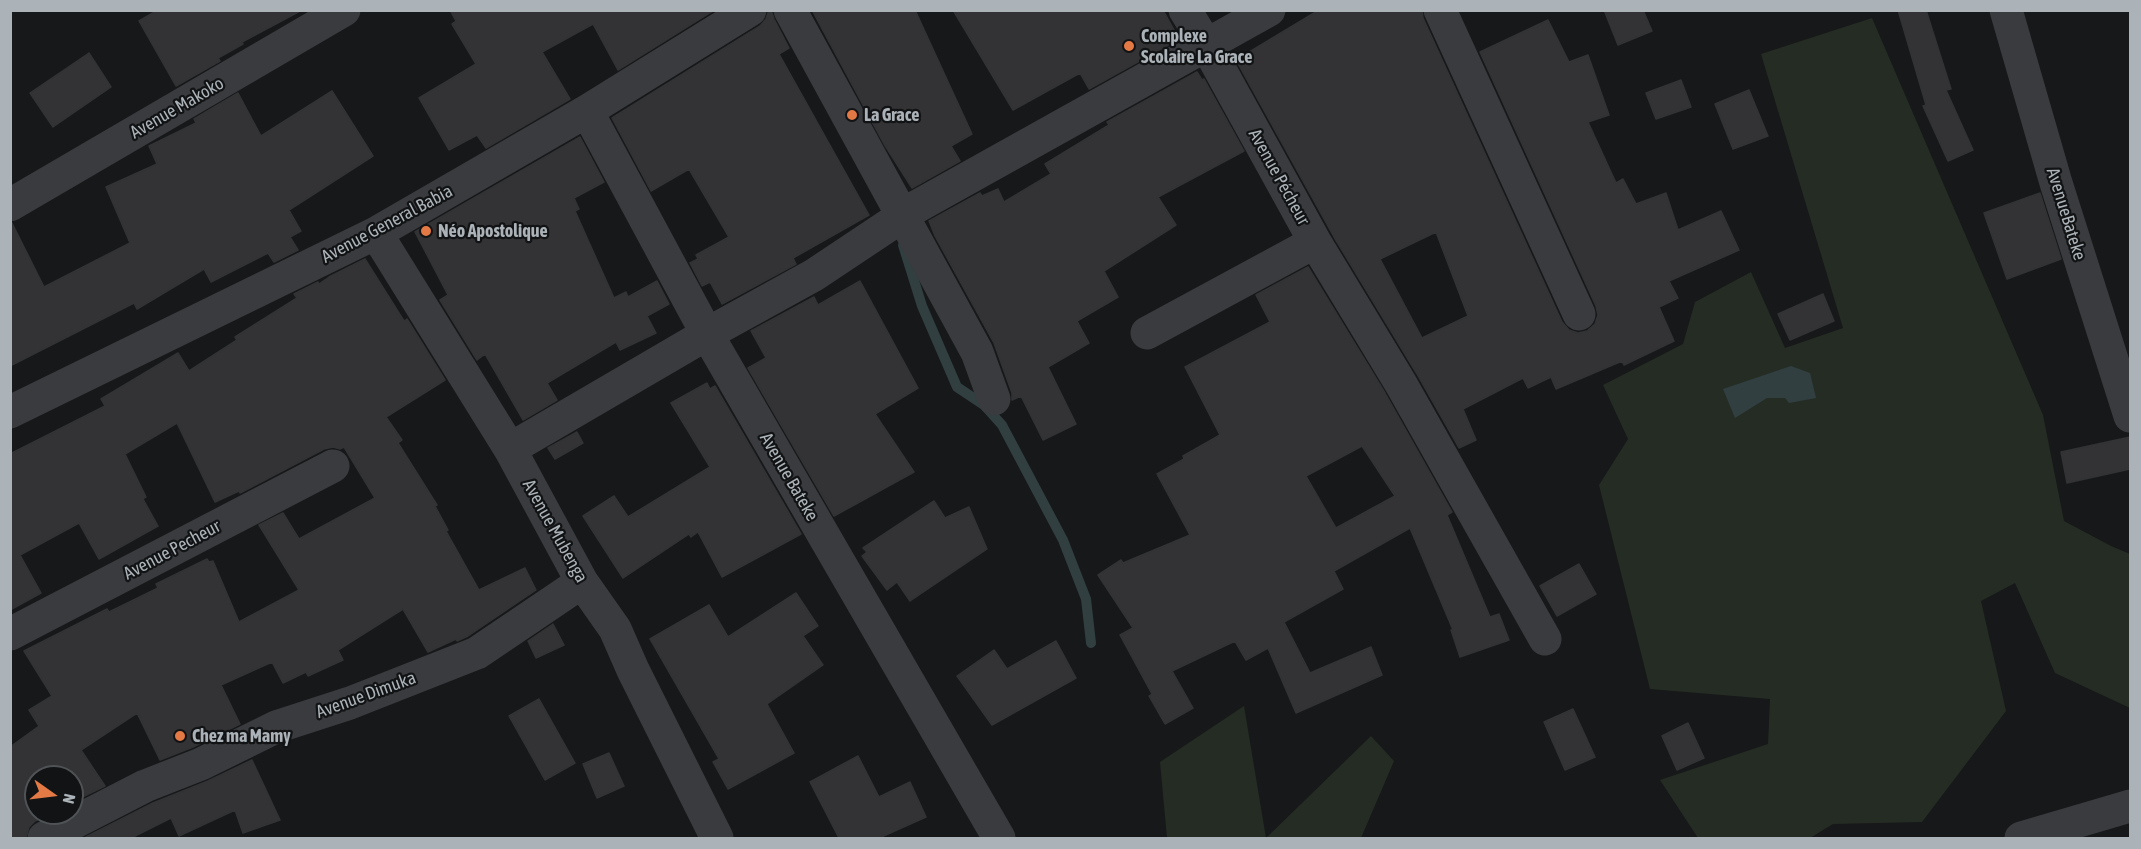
<!DOCTYPE html>
<html>
<head>
<meta charset="utf-8">
<style>
  body { margin:0 }
  #map { position:relative; width:2141px; height:849px; overflow:hidden; background:#171819; font-family:"Asap Condensed",sans-serif }
  canvas { display:block }
  .frame { position:absolute; inset:0; border:12px solid #abb3b8; pointer-events:none }
  .north { position:absolute; left:24px; top:765px; width:60px; height:60px; box-sizing:border-box; background:#121314; border:2px solid #4f5356; border-radius:50%; rotate:104deg; font-size:16px; font-weight:700; line-height:24px; text-align:center; color:#abb3b8 }
  .north::after { content:''; display:block; margin:auto; width:21px; height:27px; background:#e37a45; clip-path:polygon(50% 0,100% 100%,50% 72%,0 100%) }
</style>
</head>
<body>
<div id="map">
<canvas width="2141" height="849"></canvas>
<div class="frame"></div>
<div class="north">N</div>
</div>
<script>
const ctx = document.querySelector('canvas').getContext('2d');
ctx.lineJoin = 'round';
function fill(path, color) {
  ctx.fillStyle = color;
  ctx.fill(path, 'evenodd');
}
function poly(rows) {
  const path = new Path2D();
  for (const r of rows) {
    path.moveTo(r[0], r[1]);
    for (let i = 2; i < r.length; i += 2) path.lineTo(r[i], r[i + 1]);
  }
  return path;
}
function stroke(path, color, width, dash) {
  ctx.strokeStyle = color;
  ctx.lineWidth = width;
  ctx.lineCap = dash ? 'butt' : 'round';
  ctx.setLineDash(dash || []);
  ctx.stroke(path);
}
function drawText(font, color, halo, rows, align = 'center') {
  ctx.font = font + ' "Asap Condensed",sans-serif';
  ctx.lineWidth = 4.5;
  ctx.setLineDash([]);
  ctx.textBaseline = 'middle';
  ctx.strokeStyle = halo;
  ctx.fillStyle = color;
  for (const [text, x, y, turn = 0] of rows) {
    ctx.save();
    ctx.translate(x, y);
    ctx.rotate((+turn || 0) * Math.PI / 180);
    ctx.textAlign = isNaN(turn) ? turn : align;
    if (halo) ctx.strokeText(text, 0, 0);
    ctx.fillText(text, 0, 0);
    ctx.restore();
  }
}
fill(poly([
  [1872,18,2043,415,2064,521,2111,546,2130,554,2130,708,2055,673,2015,583,1981,601,2006,711,1922,822,1833,824,1810,838,1698,838,1660,780,1768,744,1770,699,1650,689,1599,485,1628,439,1603,385,1683,344,1695,302,1751,272,1785,348,1843,328,1761,54],
  [1244,706,1266,838,1371,736,1394,761,1361,838,1167,838,1160,762]
]), '#252c24');
fill(poly([
  [1791,366,1810,373,1816,398,1789,403,1785,398,1767,398,1735,418,1723,389]
]), '#313f41');
stroke(poly([
  [903,245,922,306,957,387,984,405,1002,425,1063,540,1086,599,1091,643]
]), '#313f41', 10);
const building = poly([
  [158,10,302,10,242,42,243,44,218,58,220,61,176,86,139,21,158,10],
  [450,10,714,10,618,70,593,24,542,52,570,99,486,148,477,135,449,150,419,98,476,64,452,24,456,21,450,10],
  [769,10,771,10,774,19,789,48,779,54,869,215,793,258,796,264,722,304,710,282,702,286,690,263,698,259,696,255,729,237,689,169,651,191,612,118,760,26,766,19,769,10],
  [812,10,915,10,972,134,951,146,960,161,912,188,884,144,812,10],
  [953,10,1163,10,1179,39,1089,89,1080,73,1013,110,953,10],
  [1319,10,1422,10,1423,18,1562,322,1569,330,1578,333,1587,331,1595,324,1598,315,1596,306,1480,52,1548,20,1569,62,1588,55,1609,115,1588,122,1616,183,1623,179,1636,204,1666,193,1678,230,1721,211,1739,250,1669,281,1678,298,1659,307,1674,341,1624,365,1622,361,1556,389,1551,377,1528,388,1523,378,1463,409,1476,440,1459,448,1417,374,1334,237,1236,60,1319,10],
  [1436,232,1468,316,1422,338,1380,259,1436,232],
  [1604,10,1643,10,1652,31,1618,45,1604,10],
  [1898,10,1926,10,1951,89,1946,90,1973,150,1948,161,1923,106,1926,105,1898,10],
  [89,53,111,87,53,127,30,93,89,53],
  [1197,72,1202,80,1204,79,1244,151,1158,197,1176,225,1104,271,1118,297,1077,321,1089,343,1048,367,1076,424,1043,440,1021,396,1012,400,1012,393,994,343,935,236,929,221,980,193,982,196,998,189,1004,202,1051,174,1045,164,1109,125,1107,122,1197,72],
  [1681,80,1691,107,1656,119,1646,93,1681,80],
  [1749,90,1768,136,1733,149,1715,104,1749,90],
  [332,91,373,156,289,210,301,231,290,237,298,250,274,262,268,253,211,282,204,269,137,309,134,303,10,366,10,224,12,223,44,287,130,243,106,187,157,164,149,146,196,123,194,119,238,93,261,136,332,91],
  [580,137,604,182,574,198,579,209,575,211,614,298,626,292,628,297,657,281,669,304,647,316,656,333,620,350,616,342,547,383,557,400,523,420,485,354,477,360,440,300,448,295,415,232,580,137],
  [2040,193,2061,259,2007,279,1984,213,2040,193],
  [365,259,404,321,407,319,445,380,386,417,402,440,398,443,437,505,435,506,448,530,446,531,479,590,525,568,536,590,468,636,457,641,456,639,428,652,403,609,338,650,343,660,308,676,306,672,283,683,272,662,221,685,240,724,193,747,160,760,137,713,81,750,105,786,72,802,72,777,36,777,36,813,52,813,35,821,29,827,26,838,10,838,10,747,39,726,29,710,52,696,24,651,107,609,109,612,158,588,156,584,207,559,209,562,213,561,239,622,299,590,259,525,283,513,299,539,375,498,344,447,340,449,333,447,324,449,240,493,239,491,215,502,177,423,125,454,146,497,143,499,158,526,99,559,79,523,20,555,41,593,10,610,10,454,105,406,101,399,178,353,189,371,237,340,235,337,297,298,294,294,318,282,319,284,329,277,365,259],
  [1308,267,1385,393,1452,512,1447,515,1490,617,1499,614,1509,640,1460,657,1451,630,1453,630,1410,528,1334,571,1343,589,1284,622,1310,673,1371,647,1382,675,1296,713,1268,648,1246,660,1235,641,1172,671,1193,708,1165,724,1149,696,1152,694,1120,635,1133,628,1098,575,1121,560,1123,563,1190,535,1157,474,1184,459,1183,456,1220,435,1185,367,1270,322,1256,295,1308,267],
  [1362,446,1395,496,1336,528,1306,476,1362,446],
  [860,281,918,388,875,414,914,472,834,516,748,368,766,358,751,331,814,297,818,305,860,281],
  [1823,294,1834,321,1790,340,1778,314,1823,294],
  [707,383,710,389,715,386,801,534,722,577,698,532,691,537,689,534,623,578,583,516,614,496,628,517,710,467,671,403,707,383],
  [577,432,583,443,555,459,548,448,577,432],
  [2130,437,2130,469,2067,483,2061,452,2130,437],
  [934,501,945,518,969,507,987,549,910,601,897,582,887,590,862,556,867,552,863,548,934,501],
  [1579,564,1596,594,1557,616,1540,586,1579,564],
  [796,593,818,626,803,636,823,665,767,704,794,753,728,789,713,762,719,759,650,639,709,605,728,637,796,593],
  [553,624,564,645,536,658,528,641,553,624],
  [1056,641,1076,678,992,725,957,676,994,650,1007,669,1056,641],
  [539,699,575,763,545,780,509,716,539,699],
  [1573,709,1595,757,1565,770,1544,722,1573,709],
  [1688,723,1704,758,1677,770,1662,736,1688,723],
  [609,753,624,786,597,798,583,764,609,753],
  [858,756,879,797,910,782,926,817,879,838,839,838,810,782,858,756],
  [252,760,280,820,243,833,235,810,179,836,171,818,131,838,84,838,153,803,208,781,252,760]
]);
fill(building, '#333335');
stroke(building, '#323335', 1.5);
stroke(poly([
  [790,10,977,352,994,399],
  [1185,10,1207,46,1315,242,1401,384,1545,639],
  [1440,10,1579,314],
  [2006,10,2056,183,2130,416],
  [587,111,707,334,999,838],
  [10,205,344,10],
  [376,233,510,449,582,582,615,629,633,670,717,838],
  [1147,333,1315,242],
  [10,412,376,233,587,111,750,10],
  [510,449,707,334,814,275,916,207,1269,10],
  [10,634,333,466],
  [44,838,145,786,201,764,276,727,350,703,477,653,582,582],
  [2021,838,2130,806]
]), '#393b3e', 33);
for (const [x, y, r, color] of [
  [1129,46,6,"#e37a45"],
  [852,115,6,"#e37a45"],
  [426,231,6,"#e37a45"],
  [180,736,6,"#e37a45"]
]) {
  const dot = new Path2D();
  dot.arc(x, y, r, 0, 2 * Math.PI);
  ctx.fillStyle = color;
  ctx.fill(dot);
  stroke(dot, '#121314', 2);
}
drawText('bold 18px', '#abb3b8', '#121314', [
  ["Complexe",1141,36],
  ["Scolaire La Grace",1141,57],
  ["La Grace",864,115],
  ["Néo Apostolique",438,231],
  ["Chez ma Mamy",192,736]
], 'left');
drawText('18px', '#abb3b8', '#121314', [
  ["Avenue Makoko",177,108,-30],
  ["Avenue Pécheur",1279,177,61],
  ["AvenueBateke",2066,214,73],
  ["Avenue General Babia",387,224,-28],
  ["Avenue Bateke",789,477,60],
  ["Avenue Mubenga",555,531,61],
  ["Avenue Pecheur",172,550,-28],
  ["Avenue Dimuka",366,695,-20]
]);
</script>
</body>
</html>
